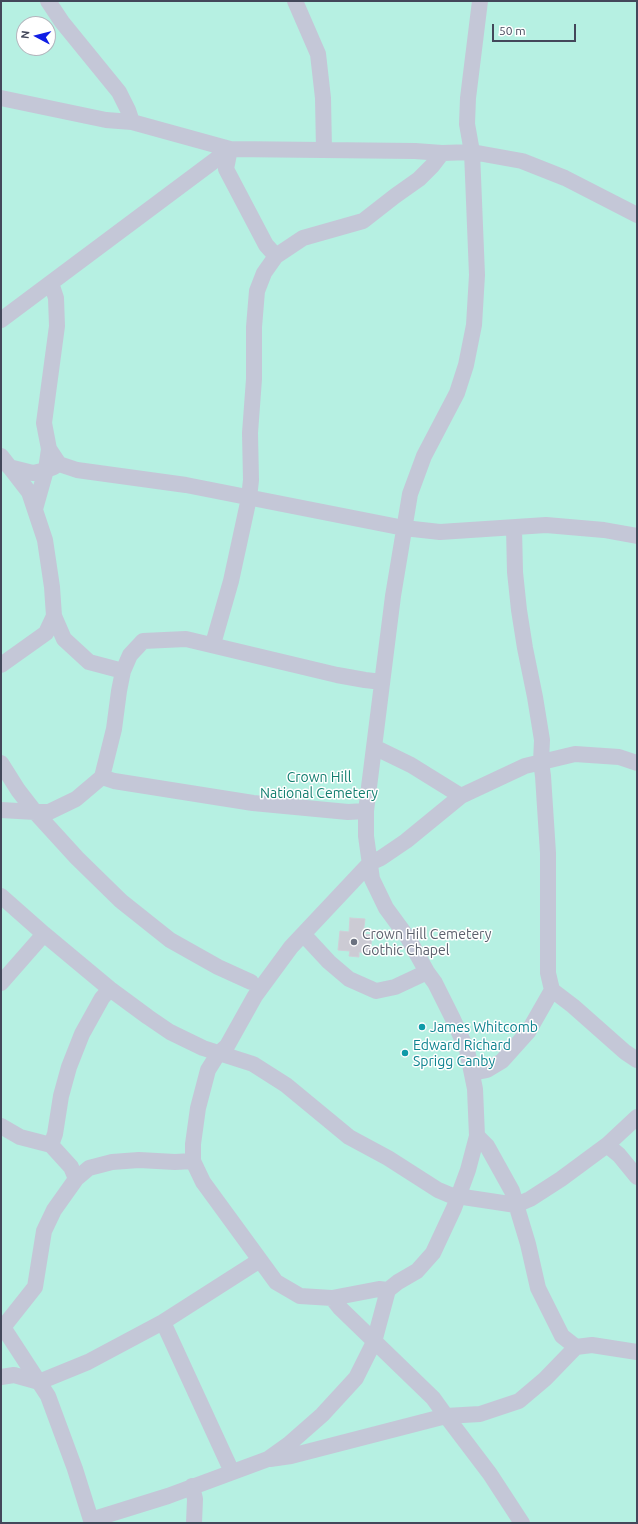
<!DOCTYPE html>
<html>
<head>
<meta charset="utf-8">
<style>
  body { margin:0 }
  #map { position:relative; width:638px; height:1524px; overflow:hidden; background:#efedeb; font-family:Ubuntu,sans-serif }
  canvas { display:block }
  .frame { position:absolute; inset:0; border:2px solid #43475a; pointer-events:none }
  .north { position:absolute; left:16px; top:16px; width:40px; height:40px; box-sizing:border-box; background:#fff; border:1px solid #b4b5bd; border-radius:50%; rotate:277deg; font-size:11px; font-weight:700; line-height:16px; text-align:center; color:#43475a }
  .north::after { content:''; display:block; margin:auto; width:14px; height:18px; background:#101ee5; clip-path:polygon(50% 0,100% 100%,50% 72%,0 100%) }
  .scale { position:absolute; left:492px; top:24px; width:84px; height:18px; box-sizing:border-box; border:2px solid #43475a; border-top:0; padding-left:5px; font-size:12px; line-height:14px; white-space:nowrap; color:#43475a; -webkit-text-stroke:3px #fff; paint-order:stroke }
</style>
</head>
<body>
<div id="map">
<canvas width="638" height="1524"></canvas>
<div class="frame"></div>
<div class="north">N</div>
<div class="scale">50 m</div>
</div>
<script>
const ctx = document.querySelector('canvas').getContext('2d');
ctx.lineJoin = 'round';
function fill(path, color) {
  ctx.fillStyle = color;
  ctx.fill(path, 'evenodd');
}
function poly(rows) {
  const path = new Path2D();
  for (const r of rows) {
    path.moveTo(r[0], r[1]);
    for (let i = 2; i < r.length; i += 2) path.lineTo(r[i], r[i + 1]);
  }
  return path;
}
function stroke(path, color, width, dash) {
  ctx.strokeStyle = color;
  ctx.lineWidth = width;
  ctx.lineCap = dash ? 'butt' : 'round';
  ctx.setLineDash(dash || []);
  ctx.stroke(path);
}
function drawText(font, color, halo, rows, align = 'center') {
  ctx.font = font + ' Ubuntu,sans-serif';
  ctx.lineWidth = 3;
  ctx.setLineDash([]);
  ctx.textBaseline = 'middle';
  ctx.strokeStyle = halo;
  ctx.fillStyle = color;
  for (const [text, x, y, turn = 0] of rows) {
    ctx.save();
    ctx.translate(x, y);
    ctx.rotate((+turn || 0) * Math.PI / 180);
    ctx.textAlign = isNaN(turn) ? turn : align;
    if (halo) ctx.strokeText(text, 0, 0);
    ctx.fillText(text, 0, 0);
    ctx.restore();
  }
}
fill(poly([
  [1,1,637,1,637,1523,1,1523],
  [24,24,48,24,48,48,24,48]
]), '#b6f0e2');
const building = poly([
  [350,918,365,919,363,934,372,935,370,953,359,952,359,957,349,956,350,951,338,950,340,931,349,932,350,918]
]);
fill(building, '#cccbd4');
stroke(building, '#d0cfd8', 1);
stroke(poly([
  [48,1,62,22,119,92,128,110,132,122],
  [295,1,318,54,323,98,324,150],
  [1,98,106,120,132,122,230,149,226,169,266,245,276,256],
  [51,283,56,298,57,326,44,423,49,449,59,464,77,470,186,485,404,528,440,532,546,525,604,530,637,536],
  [1,320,230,149,415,151,442,153,472,152,467,124,468,98,480,1],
  [1,456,29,492,45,540,52,587,54,616,46,633,1,665],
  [9,467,33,473,46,470,54,467],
  [35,509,46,470,49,449],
  [54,616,64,639,89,662,123,671],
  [213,644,231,581,249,498,251,480,250,433,254,379,254,327,257,291,264,273,276,256,303,238,363,221,395,196,419,179,432,166,442,153],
  [374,747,411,765,461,796],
  [1,763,18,790,35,812,77,858,121,901,170,940,218,967,251,982],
  [102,777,114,781,253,803,348,812,366,811],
  [1,810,35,812,49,812,76,799,102,777,114,729,119,691,123,671,130,655,143,641,186,639,337,675,365,680,382,682],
  [1,896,44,934,110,989,148,1017,170,1032,203,1048,253,1064,286,1085,349,1137,388,1158,438,1190,450,1195,516,1205,530,1199,561,1179,607,1145,637,1117],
  [303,934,329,962,349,979,376,991,395,987,427,972],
  [1,983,44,934],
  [552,990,573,1006,625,1052,637,1060],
  [472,1073,487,1070,502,1061,528,1032,552,990,548,973,548,853,543,776,541,762,542,740,535,697,525,648,519,610,515,572,514,528],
  [1,1126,20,1137,51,1145,71,1167,76,1179],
  [477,1136,487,1146,512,1191,528,1244,538,1288,562,1336,576,1347],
  [51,1145,55,1134,61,1096,69,1067,82,1034,102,998,110,989],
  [607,1145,619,1155,637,1177],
  [388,1290,379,1289,332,1298,300,1296,276,1282,203,1182,193,1161,193,1144,198,1108,208,1070,218,1054,227,1046,255,996,291,947,370,863,381,858,406,841,461,796,525,766,575,754,619,757,637,763],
  [332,1298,340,1308,433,1398,446,1416,490,1474,522,1523],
  [163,1322,232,1472],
  [1,1324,48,1396,75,1469,91,1520,168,1496,268,1459,289,1444,322,1415,356,1378,374,1342,388,1290,398,1282,417,1271,433,1253,454,1208,468,1170,477,1136,475,1089,467,1050,452,1017,435,983,427,972,408,938,386,908,372,879,366,836,366,811,393,596,410,494,424,456,457,393,466,365,474,325,477,275,472,152,522,161,565,178,637,215],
  [1,1330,35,1287,44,1231,54,1210,76,1179,89,1168,112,1162,139,1160,175,1162,193,1161],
  [1,1377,14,1375,39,1382,88,1362,163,1322,260,1260],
  [270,1459,291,1456,446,1416,480,1414,519,1401,545,1379,576,1347,592,1345,637,1352],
  [192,1486,195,1499,194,1523]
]), '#c4c7d7', 16);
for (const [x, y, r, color] of [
  [354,942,4,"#6b7280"],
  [422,1027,4,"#0f9aa8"],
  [405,1053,4,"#0f9aa8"]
]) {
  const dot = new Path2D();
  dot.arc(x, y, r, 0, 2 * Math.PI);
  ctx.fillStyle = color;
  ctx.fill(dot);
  stroke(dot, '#fff', 1.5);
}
drawText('14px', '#127e6f', '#fff', [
  ["Crown Hill",319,777],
  ["National Cemetery",319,793]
]);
drawText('14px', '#5b616d', '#fff', [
  ["Crown Hill Cemetery",362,934],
  ["Gothic Chapel",362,950]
], 'left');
drawText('14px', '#0d838f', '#fff', [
  ["James Whitcomb",430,1027],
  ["Edward Richard",413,1045],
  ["Sprigg Canby",413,1061]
], 'left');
</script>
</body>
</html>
